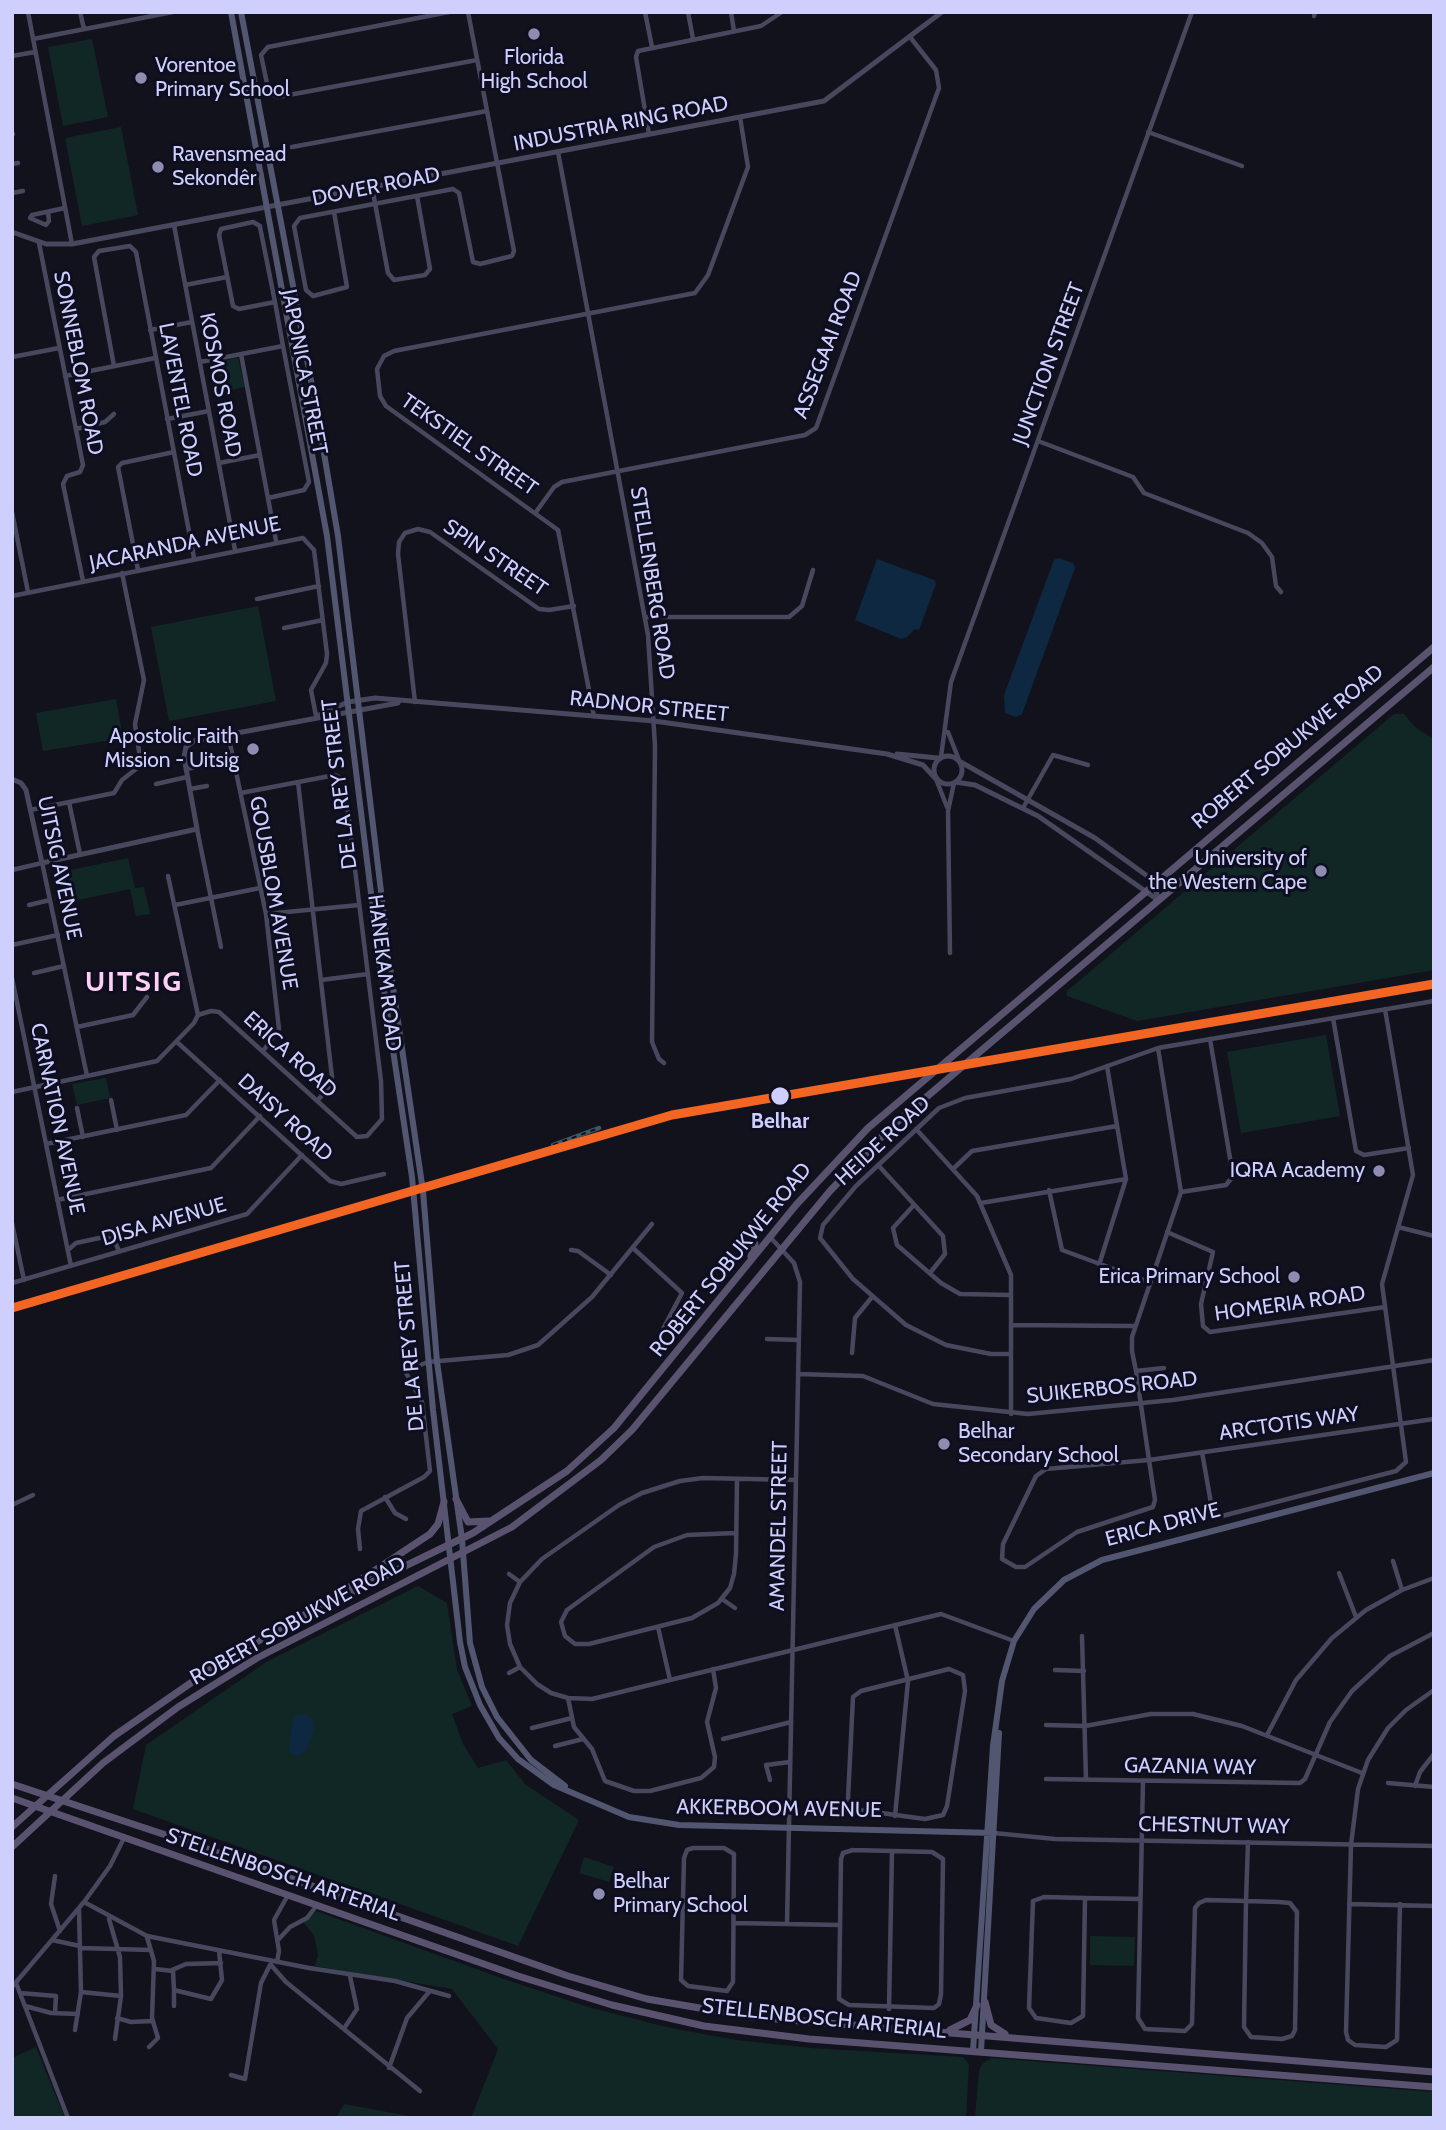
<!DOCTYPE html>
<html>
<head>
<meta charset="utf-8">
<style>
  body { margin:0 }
  #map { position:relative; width:1446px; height:2130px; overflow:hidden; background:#12121d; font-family:Cabin,sans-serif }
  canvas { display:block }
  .frame { position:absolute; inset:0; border:14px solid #cfcffe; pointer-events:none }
</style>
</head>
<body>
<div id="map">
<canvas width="1446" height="2130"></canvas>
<div class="frame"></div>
</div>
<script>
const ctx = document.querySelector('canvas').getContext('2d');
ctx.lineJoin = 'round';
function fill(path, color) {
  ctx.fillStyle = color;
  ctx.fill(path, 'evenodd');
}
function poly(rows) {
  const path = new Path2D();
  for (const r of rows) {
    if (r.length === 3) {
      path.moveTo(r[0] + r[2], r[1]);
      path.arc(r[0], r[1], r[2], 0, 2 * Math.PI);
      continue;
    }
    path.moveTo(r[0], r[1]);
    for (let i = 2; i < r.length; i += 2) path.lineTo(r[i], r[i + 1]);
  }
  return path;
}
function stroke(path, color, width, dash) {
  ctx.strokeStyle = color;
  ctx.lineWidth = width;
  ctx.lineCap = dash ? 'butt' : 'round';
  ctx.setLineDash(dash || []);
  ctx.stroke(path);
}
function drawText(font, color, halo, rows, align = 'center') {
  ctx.font = font + ' Cabin,sans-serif';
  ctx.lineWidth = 6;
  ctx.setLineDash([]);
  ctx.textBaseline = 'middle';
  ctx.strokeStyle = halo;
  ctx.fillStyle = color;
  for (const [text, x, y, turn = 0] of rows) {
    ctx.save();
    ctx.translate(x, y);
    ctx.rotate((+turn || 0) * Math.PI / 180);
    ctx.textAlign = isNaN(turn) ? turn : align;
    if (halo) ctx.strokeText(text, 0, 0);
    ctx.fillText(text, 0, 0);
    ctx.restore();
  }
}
fill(poly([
  [92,39,108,117,63,126,48,47],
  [121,127,138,215,82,226,65,138],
  [238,358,245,387,227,391,224,379,207,364],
  [258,606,276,701,169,721,151,627],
  [116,699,123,738,43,751,36,713],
  [1394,714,1404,714,1416,728,1434,739,1434,970,1137,1021,1067,996,1066,992],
  [128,858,135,888,144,887,150,914,136,916,130,889,64,903,57,873],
  [1326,1035,1340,1116,1241,1133,1227,1052],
  [106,1078,110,1098,77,1105,72,1084],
  [418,1586,447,1603,457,1670,472,1706,452,1714,463,1744,478,1768,506,1760,526,1785,579,1820,518,1946,133,1809,146,1745,268,1661],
  [584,1857,614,1867,609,1882,579,1873],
  [316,1911,504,1979,588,2007,666,2027,736,2040,811,2048,963,2057,969,2064,966,2118,471,2118,498,2049,452,1989,315,1966,318,1955,314,1935,303,1922],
  [1090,1936,1135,1937,1134,1966,1090,1965],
  [36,2047,54,2092,65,2118,12,2118,12,2058],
  [991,2058,1434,2092,1434,2118,975,2118,979,2071,982,2064],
  [344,2104,420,2118,336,2118]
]), '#112725');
fill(poly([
  [1058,558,1073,563,1075,568,1022,714,1016,717,1005,713,1004,695,1054,560],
  [877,559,934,580,936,584,919,630,915,629,907,637,901,639,855,620],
  [297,1715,307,1715,312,1719,314,1728,306,1752,297,1756,291,1754,289,1750,293,1719]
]), '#0e2841');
stroke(poly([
  [28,12,72,244],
  [80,12,84,29],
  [449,12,268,47,261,55,269,93,278,97,477,60],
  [645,12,652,47],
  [688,12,693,39],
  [731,12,734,31],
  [1314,16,1315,12],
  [33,39,173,12],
  [12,56,35,52],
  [1148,132,1242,166],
  [12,134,13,134],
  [649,134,636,57,638,51,761,26,782,12],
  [292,147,487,111],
  [558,152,648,635,655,746,652,1042,659,1059,664,1063],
  [12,164,18,163],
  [372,187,388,273,394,280,425,275,430,269,417,196],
  [12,193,23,191],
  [48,212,49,221,46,225,30,218,32,215,65,208],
  [334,212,347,287,313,296,306,290,294,226,300,218,453,189,459,193,473,262,480,264,512,256,514,251,468,12],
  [174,225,235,550],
  [39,243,83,465,80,472,67,476,63,484,83,581],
  [185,285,227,277],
  [150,330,192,322],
  [241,354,276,541],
  [12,357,59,348],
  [200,362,283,346],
  [114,366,94,257,99,251,130,246,136,252,194,558],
  [65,376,155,358],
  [167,419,209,411],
  [76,429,105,422,114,414],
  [1038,441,1133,477,1144,493,1248,533,1262,543,1272,557,1276,586,1281,592],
  [219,463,260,455],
  [268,498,304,490,309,482,283,346,275,302,260,227,260,226,253,222,221,229,219,235,233,306,239,309,275,302],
  [12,512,28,592],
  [536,512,554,487,562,482,805,435,816,428,939,88,936,70,910,37],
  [138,570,118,467,122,463,174,452],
  [12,596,303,538,314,550,327,654,326,663,311,690,316,716],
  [257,599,319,586],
  [646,617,789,617,802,606,813,570],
  [284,628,323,620],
  [415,702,398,554,399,542,405,533,418,529,430,532,539,609,549,610,574,606],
  [594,716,558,530,386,406,380,396,377,369,384,356,394,351,695,293,708,275,748,167,740,117],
  [948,732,959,760],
  [228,734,266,914,279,1029,263,1051],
  [941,757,951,682,1192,12],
  [186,769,203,766],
  [936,779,947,807],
  [298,782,332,1077,331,1085,317,1101],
  [156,784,187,777],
  [190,789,207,786],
  [69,802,80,854],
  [1023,808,1053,755,1088,765],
  [30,810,114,793,122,780,141,765,135,724,144,680,122,573],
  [197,829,221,947],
  [12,870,42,863,43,867,87,1076],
  [168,876,198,1015],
  [29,905,50,900],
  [175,905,260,888],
  [266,914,359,905],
  [12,945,58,935],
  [950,953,948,811,954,783],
  [34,973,64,966],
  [12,978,71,1266],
  [321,980,368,974],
  [198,1015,211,1011,219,1012,357,1137,367,1136,382,1119,381,1081,344,780,335,775,241,793],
  [1333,1018,1356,1151,1364,1155,1409,1148],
  [77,1027,133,1015,147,997],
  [177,1042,330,1181,341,1184,384,1174],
  [1158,1048,1181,1192,1132,1337,1132,1351,1136,1371,1140,1398,1149,1460,1155,1500,1153,1507,1077,1532,1025,1567,1016,1567,1002,1559,1003,1544,1036,1476,1046,1469,1149,1460,1434,1419],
  [12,1092,157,1061,194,1023,198,1015],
  [111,1100,117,1130],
  [77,1108,83,1137],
  [916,1129,977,1196,1011,1275,1011,1414],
  [46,1144,186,1115,220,1080],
  [878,1165,943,1236,945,1254,930,1273],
  [953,1169,972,1151,1117,1126],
  [1049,1190,1062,1250,1149,1282],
  [1181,1192,1226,1185,1233,1176,1210,1039],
  [57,1200,211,1168,260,1116],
  [981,1203,1126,1179],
  [914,1205,893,1228,897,1245,941,1283,960,1294,1011,1295],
  [12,1223,24,1280],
  [1398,1227,1434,1236],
  [1167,1232,1213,1252,1201,1304,1203,1326,1210,1332,1385,1307],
  [770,1237,794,1263,800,1282,787,1924],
  [633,1248,682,1293,663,1329],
  [68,1250,76,1243,104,1237,114,1240,119,1251],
  [571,1250,578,1251,611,1275],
  [1099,1265,1126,1179,1107,1066],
  [12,1283,247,1214,302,1155],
  [1011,1325,1134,1326],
  [767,1339,799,1340],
  [852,1353,855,1318,872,1297],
  [1011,1354,991,1354,946,1345,906,1325,853,1279,820,1238,823,1225,856,1186,939,1108,965,1098,1071,1079,1158,1048,1434,1001],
  [1136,1371,1164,1368],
  [798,1374,863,1376,933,1404,1028,1414,1173,1400,1434,1360],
  [1202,1452,1212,1509,1222,1516,1396,1471,1406,1462,1382,1284,1413,1175,1385,1009],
  [796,1480,703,1478,680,1481,642,1493,619,1505,542,1559,520,1582,510,1603,507,1625,510,1644,520,1667,537,1684,551,1693,568,1698,592,1699,941,1614,1014,1641],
  [385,1497,395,1513,406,1519],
  [12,1505,33,1495],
  [736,1533,687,1535,654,1547,567,1610,561,1622,565,1636,575,1644,589,1644,692,1618,718,1603,730,1588,734,1574,736,1554,737,1479],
  [360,1549,358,1529,361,1511,424,1477,430,1471,422,1402,405,1371,428,1362,508,1355,538,1345,592,1297,652,1224],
  [1393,1561,1402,1590],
  [1339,1573,1356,1617],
  [509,1574,520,1582],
  [722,1599,735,1608],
  [895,1625,908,1681,895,1816],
  [658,1627,670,1680],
  [1082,1636,1086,1780],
  [949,1669,963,1675,965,1691,947,1806,943,1815,925,1819,852,1809,848,1799,853,1697,861,1691,949,1669],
  [1055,1670,1084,1671],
  [509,1673,520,1667],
  [568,1698,574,1727,592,1749,605,1781,634,1791,650,1791,701,1778,714,1767,715,1757,707,1722,716,1688,713,1669],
  [1046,1725,1085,1726,1151,1714,1193,1714,1242,1726,1362,1773],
  [532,1728,572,1718],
  [1267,1735,1296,1680,1332,1638,1366,1610,1402,1590,1434,1578],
  [723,1739,791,1722],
  [555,1746,583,1739],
  [1046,1779,1300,1783,1305,1779,1330,1722,1352,1691,1390,1656,1434,1633],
  [770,1780,766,1765,790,1762],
  [1143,1781,1138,2018,1145,2029,1185,2031,1192,2024,1195,1908,1199,1903,1206,1900,1246,1901,1279,1902,1290,1903,1297,1912,1295,2030,1292,2036,1282,2039,1251,2037,1244,2027,1246,1901,1248,1842],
  [1388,1783,1434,1787],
  [1415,1786,1420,1772,1434,1754],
  [994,1833,1055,1839,1434,1846],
  [693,1848,724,1848,734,1854,733,1982,727,1991,688,1986,681,1980,684,1858,687,1850,693,1848],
  [853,1850,932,1852,943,1859,941,1994,939,2004,934,2008,849,2005,839,1999,841,1859,843,1853,853,1850],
  [55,1876,51,1904,60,1931],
  [1085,1898,1083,2016,1071,2023,1036,2018,1029,2008,1033,1901,1044,1897,1085,1898,1140,1899],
  [84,1902,147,1936,309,1968,395,1981,449,1996],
  [1349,1904,1434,1906],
  [1400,1904,1397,2040,1386,2047,1355,2045,1348,2040,1346,2032,1351,1845,1358,1789,1368,1760,1388,1728,1406,1710,1434,1690],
  [109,1919,120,1957,121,1996,115,2039],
  [734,1923,839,1925],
  [147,1937,154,1961,152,2018,158,2038,149,2047],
  [52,1940,80,1946],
  [278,1940,290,1927,307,1918,317,1905],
  [80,1948,151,1950],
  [277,1962,279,1951,274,1920,288,1895],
  [271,1965,286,1982,420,2091],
  [155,1969,173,1971,174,1990,211,1999,222,1980,219,1951],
  [172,1970,186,1964,221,1963],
  [16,1983,68,2118],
  [12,1987,84,1902,110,1866,124,1838],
  [174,1990,174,2006],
  [81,1992,121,1996],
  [20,1993,56,1996,55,2013],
  [25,2006,51,2013,78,2014],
  [889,2009,892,1851],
  [117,2018,131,2022,152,2021],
  [345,2027,357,2009,350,1976],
  [75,2030,81,1992,79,1910],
  [389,2068,407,2018,429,1992],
  [231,2075,245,2079,261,1983,270,1965]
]), '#47485d', 4.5);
stroke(poly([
  [12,232,46,244,72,244,824,101,942,12],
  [319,715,348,702,375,698,654,721,887,754,923,765,935,778],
  [897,754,938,758],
  [948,770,14],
  [959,761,1095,838,1150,878,1159,899],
  [12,779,21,783,26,790,42,863,197,829,184,757,186,747,194,741,398,703],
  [955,782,975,785,1038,816,1158,900]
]), '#47485d', 5);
stroke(poly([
  [231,12,327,536,378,950,412,1177,433,1410,460,1642,465,1667,480,1705,499,1738,518,1759,554,1785,629,1817,679,1825,994,1833],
  [241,12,317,412,338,536,391,974,423,1191,437,1362,462,1539,470,1643,482,1687,497,1717,531,1760,565,1786],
  [973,2051,993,1746,1002,1681,1014,1641,1034,1609,1064,1580,1102,1560,1434,1473],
  [981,2051,999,1733]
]), '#535670', 6);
stroke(poly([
  [750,1225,755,1244,751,1256],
  [456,1499,468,1522,489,1521],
  [339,1594,430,1534,438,1524,444,1502],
  [12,1784,196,1845,568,1976,647,1999,752,2017,1434,2072],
  [12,1798,518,1976,612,2005,704,2026,809,2039,1434,2087],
  [12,1827,114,1736,211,1669,292,1621,473,1533,567,1471,614,1428,796,1205,868,1128,1434,647],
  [12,1847,103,1763,178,1707,257,1658,512,1527,601,1460,632,1430,830,1191,891,1127,1434,667],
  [985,2002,991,2025,1005,2034],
  [950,2030,970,2020,977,2005]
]), '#59536f', 7);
const rail = poly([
  [553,1145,599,1128]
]);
stroke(rail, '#405863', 4.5);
stroke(rail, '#0e0e21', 2, [5]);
stroke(poly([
  [12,1308,672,1115,1434,984]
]), '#f26522', 9);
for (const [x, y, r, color] of [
  [534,34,7,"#8d8daf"],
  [141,78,7,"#8d8daf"],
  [158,167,7,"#8d8daf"],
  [253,749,7,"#8d8daf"],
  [1321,871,7,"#8d8daf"],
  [780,1096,10,"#cfcffe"],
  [1379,1171,7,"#8d8daf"],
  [1294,1277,7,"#8d8daf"],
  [944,1444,7,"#8d8daf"],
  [599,1894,7,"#8d8daf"]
]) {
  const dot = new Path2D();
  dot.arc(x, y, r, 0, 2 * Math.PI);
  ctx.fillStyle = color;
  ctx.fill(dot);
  stroke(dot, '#0e0e21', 2.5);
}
drawText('21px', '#cfcffe', '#0e0e21', [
  ["Florida",534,58,"center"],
  ["High School",534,82,"center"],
  ["Vorentoe",155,66],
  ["Primary School",155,90],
  ["Ravensmead",172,155],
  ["Sekondêr",172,179],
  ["Apostolic Faith",239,737,"right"],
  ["Mission - Uitsig",239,761,"right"],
  ["University of",1307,859,"right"],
  ["the Western Cape",1307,883,"right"],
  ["IQRA Academy",1365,1171,"right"],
  ["Erica Primary School",1280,1277,"right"],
  ["Belhar",958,1432],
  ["Secondary School",958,1456],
  ["Belhar",613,1882],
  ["Primary School",613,1906]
], 'left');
drawText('21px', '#cfcffe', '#0e0e21', [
  ["INDUSTRIA RING ROAD",621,124,-11],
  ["DOVER ROAD",376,187,-11],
  ["ASSEGAAI ROAD",828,345,-69],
  ["SONNEBLOM ROAD",78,363,79],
  ["JUNCTION STREET",1049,364,-70],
  ["JAPONICA STREET",304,372,79],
  ["KOSMOS ROAD",220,385,79],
  ["LAVENTEL ROAD",180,400,79],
  ["TEKSTIEL STREET",469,445,35],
  ["JACARANDA AVENUE",185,544,-12],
  ["SPIN STREET",495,558,34],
  ["STELLENBERG ROAD",652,583,81],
  ["RADNOR STREET",649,707,6],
  ["ROBERT SOBUKWE ROAD",1288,747,-40],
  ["DE LA REY STREET",340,784,-97],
  ["UITSIG AVENUE",59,868,78],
  ["GOUSBLOM AVENUE",273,893,80],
  ["HANEKAM ROAD",384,973,83],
  ["ERICA ROAD",290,1055,42],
  ["DAISY ROAD",285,1118,42],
  ["CARNATION AVENUE",57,1119,78],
  ["HEIDE ROAD",883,1141,-43],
  ["DISA AVENUE",164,1222,-16],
  ["ROBERT SOBUKWE ROAD",731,1260,-51],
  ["HOMERIA ROAD",1290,1304,-8],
  ["DE LA REY STREET",410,1346,-95],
  ["SUIKERBOS ROAD",1112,1388,-6],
  ["ARCTOTIS WAY",1289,1424,-8],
  ["ERICA DRIVE",1163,1525,-15],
  ["AMANDEL STREET",779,1526,-89],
  ["ROBERT SOBUKWE ROAD",298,1621,-29],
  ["GAZANIA WAY",1190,1767,1],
  ["AKKERBOOM AVENUE",779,1809,1],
  ["CHESTNUT WAY",1214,1826,1],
  ["STELLENBOSCH ARTERIAL",283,1875,19],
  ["STELLENBOSCH ARTERIAL",824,2019,6]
]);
drawText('bold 21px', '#cfcffe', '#0e0e21', [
  ["Belhar",780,1122]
]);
ctx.letterSpacing = '2px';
drawText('bold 28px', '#fed1f3', '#0e0e21', [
  ["UITSIG",134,983]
]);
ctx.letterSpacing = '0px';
</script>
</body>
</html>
